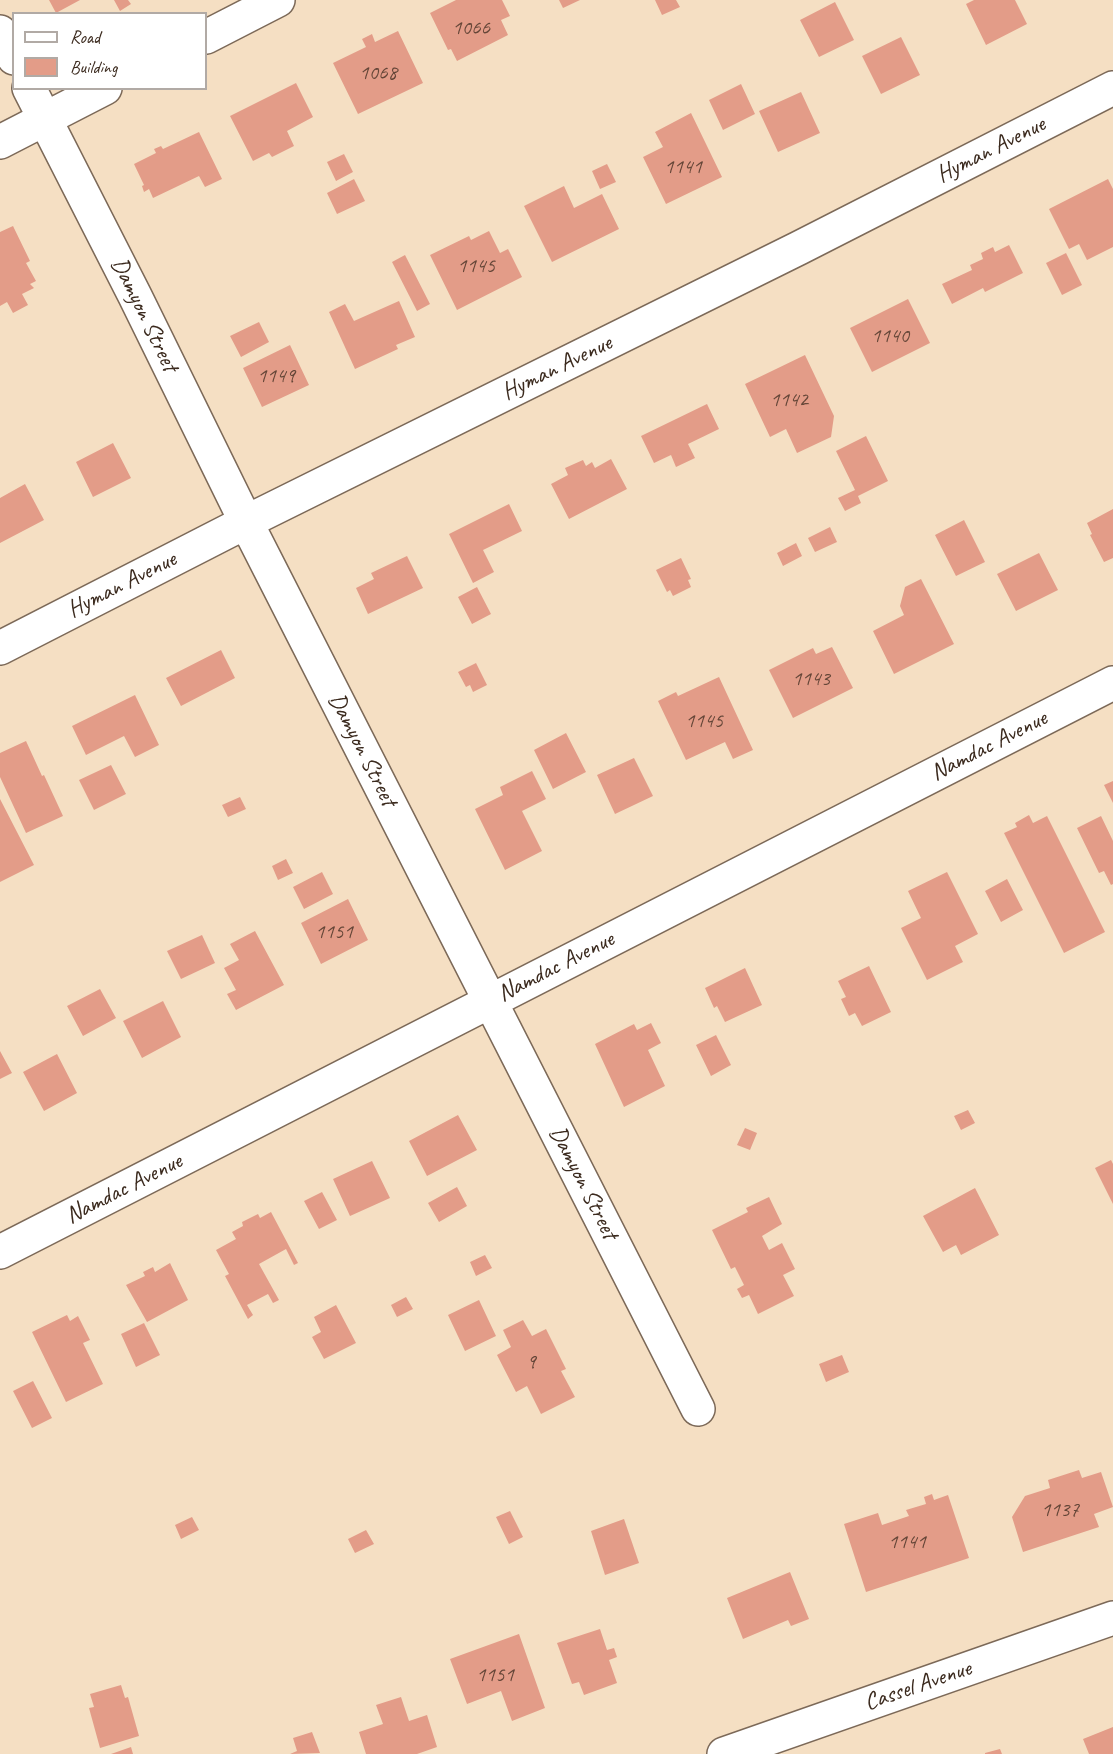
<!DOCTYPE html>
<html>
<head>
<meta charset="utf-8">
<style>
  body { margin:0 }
  #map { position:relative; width:1113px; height:1754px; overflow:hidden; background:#f5dfc3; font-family:Caveat,sans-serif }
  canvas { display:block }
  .legend { position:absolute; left:12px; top:12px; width:195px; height:78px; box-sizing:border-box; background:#fff; border:2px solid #b1aaa5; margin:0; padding:8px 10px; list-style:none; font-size:18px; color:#3b2a1e }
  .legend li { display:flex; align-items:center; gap:12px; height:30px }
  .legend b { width:30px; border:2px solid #b1aaa5 }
</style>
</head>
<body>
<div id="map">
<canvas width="1113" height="1754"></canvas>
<ul class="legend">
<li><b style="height:8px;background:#fff"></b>Road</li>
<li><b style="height:16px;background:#e39c88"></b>Building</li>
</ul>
</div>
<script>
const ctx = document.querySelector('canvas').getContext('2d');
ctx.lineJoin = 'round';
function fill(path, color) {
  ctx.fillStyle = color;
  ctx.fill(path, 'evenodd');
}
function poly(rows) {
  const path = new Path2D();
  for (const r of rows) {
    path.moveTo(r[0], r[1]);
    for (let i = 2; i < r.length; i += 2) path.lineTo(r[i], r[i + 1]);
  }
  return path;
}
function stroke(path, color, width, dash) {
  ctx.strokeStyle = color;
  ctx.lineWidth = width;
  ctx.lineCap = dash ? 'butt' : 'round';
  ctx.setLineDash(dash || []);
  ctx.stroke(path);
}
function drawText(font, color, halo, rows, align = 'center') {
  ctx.font = font + ' Caveat,sans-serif';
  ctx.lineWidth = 4.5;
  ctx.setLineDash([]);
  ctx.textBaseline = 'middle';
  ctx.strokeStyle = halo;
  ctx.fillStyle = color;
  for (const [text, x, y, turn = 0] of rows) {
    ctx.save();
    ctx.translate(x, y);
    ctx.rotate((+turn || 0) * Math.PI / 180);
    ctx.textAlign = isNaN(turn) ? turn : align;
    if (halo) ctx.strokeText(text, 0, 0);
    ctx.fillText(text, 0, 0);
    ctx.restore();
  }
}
fill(poly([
  [49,0,80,0,56,13],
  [114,0,128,0,131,4,120,11],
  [456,0,502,0,510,16,501,20,508,35,457,61,451,49,448,50,430,13],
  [559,0,580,0,563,8],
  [655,0,676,0,680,7,662,15],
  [974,0,1015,0,1027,24,986,45,966,4],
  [835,2,854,40,819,57,800,20],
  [398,31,423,83,358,114,333,63,366,47,362,39,372,34,375,42],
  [901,37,920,75,881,94,862,56],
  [296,83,313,117,287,131,294,146,272,157,269,153,253,161,230,116],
  [741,84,755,114,723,130,709,100],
  [801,92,820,133,778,152,759,111],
  [691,113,722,177,666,204,643,157,663,147,655,132],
  [199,132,222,179,205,187,199,176,153,198,149,189,144,192,142,186,144,185,134,164,156,153,154,149,161,146,163,149],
  [344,154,353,172,336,181,327,162],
  [607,164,616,182,600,189,592,171],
  [354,179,365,201,337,214,327,193],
  [1108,179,1113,189,1113,247,1087,260,1079,244,1069,249,1049,209],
  [564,186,574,208,602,194,619,229,552,262,524,206],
  [13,226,30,261,26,263,36,281,30,284,34,288,22,294,28,305,13,313,7,302,0,306,0,232],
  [489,231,500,253,508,249,522,277,457,310,430,255,469,236,471,240],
  [1009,245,1023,273,985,292,983,288,952,304,942,284,972,270,970,265,983,259,981,253,993,247,995,252],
  [1066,253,1082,285,1062,295,1046,263],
  [405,255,430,304,417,311,392,262],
  [908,299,930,343,872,372,850,328],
  [399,301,415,337,396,345,398,349,355,369,329,312,345,304,354,321],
  [259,322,269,342,241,357,230,336],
  [290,345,309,385,262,407,243,368],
  [805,355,834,416,831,437,797,453,786,429,770,437,745,384],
  [707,404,719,429,688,444,695,458,676,467,671,455,654,463,641,436],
  [866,436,888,481,858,496,861,503,845,511,838,498,855,490,836,451],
  [113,443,131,478,93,497,76,462],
  [611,459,627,489,569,519,551,484,568,475,565,468,583,460,586,466,592,462,595,468],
  [25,484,44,520,0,543,0,498],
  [509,504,522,531,483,550,494,572,473,583,449,534],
  [1113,509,1113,558,1104,562,1090,535,1092,534,1087,523],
  [964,520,985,562,956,576,935,535],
  [830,527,837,542,815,552,808,538],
  [796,543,802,556,783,566,777,553],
  [1039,553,1058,590,1016,611,997,574],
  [407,556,423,588,368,614,356,588,374,579,371,573],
  [681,558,691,579,688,580,691,587,673,596,670,590,667,592,656,570],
  [921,579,954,644,894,674,873,631,904,615,900,606,905,587],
  [477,587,491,614,472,624,458,597],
  [832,647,853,688,793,718,769,670,813,648,816,654],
  [221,650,235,678,181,706,166,678],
  [476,663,487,685,473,692,470,685,466,687,458,672],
  [719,677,753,750,733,759,725,742,686,760,658,701,676,692,678,696],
  [135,695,159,745,135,757,124,736,86,755,72,726],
  [566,733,586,772,553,789,534,750],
  [26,741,42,776,44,775,63,816,26,833,0,777,0,753],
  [634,758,653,796,615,814,597,775],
  [111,765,126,794,94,810,79,780],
  [532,771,546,799,522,811,542,851,505,870,475,809,503,795,500,787],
  [1113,781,1113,803,1104,785],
  [240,797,246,809,228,817,222,805],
  [0,799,34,865,0,882],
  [1029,815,1033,823,1047,816,1105,932,1064,953,1004,833,1017,827,1015,823],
  [1101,816,1113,841,1113,884,1111,885,1104,871,1099,873,1077,828],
  [286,859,293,873,278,880,272,866],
  [322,872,333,894,304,909,293,887],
  [947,872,978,934,955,946,963,962,927,980,901,928,921,918,908,891],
  [1007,879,1023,910,1001,922,985,891],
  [348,899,368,940,321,964,301,923],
  [255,931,284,985,236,1010,227,994,236,990,224,968,239,960,230,944],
  [202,935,215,963,181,979,167,951],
  [869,966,891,1012,862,1026,855,1013,849,1016,841,999,846,997,838,981],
  [745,968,762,1005,725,1022,717,1006,714,1008,705,988],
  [100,989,116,1018,83,1036,67,1006],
  [163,1001,181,1037,142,1058,123,1021],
  [651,1023,661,1043,648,1050,665,1086,624,1107,595,1044,634,1024,637,1030],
  [716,1035,731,1065,711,1076,696,1045],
  [0,1051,12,1073,0,1079],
  [57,1054,77,1093,44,1111,23,1072],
  [968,1110,975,1123,961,1130,954,1116],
  [458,1115,477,1150,427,1176,409,1141],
  [745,1128,757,1133,750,1150,737,1145],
  [1111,1160,1113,1164,1113,1204,1095,1168],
  [372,1161,390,1198,350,1216,333,1179],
  [457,1187,467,1206,439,1222,428,1203],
  [975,1188,999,1235,961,1255,956,1245,943,1252,923,1216],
  [322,1192,337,1220,319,1229,304,1201],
  [769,1197,782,1224,762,1236,769,1250,782,1243,795,1269,783,1275,794,1296,758,1314,749,1295,742,1298,737,1289,744,1285,735,1267,731,1269,712,1230,748,1212,746,1208],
  [271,1212,298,1263,294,1265,286,1249,259,1264,279,1300,273,1303,268,1294,247,1305,253,1315,248,1319,225,1276,229,1274,216,1250,236,1239,232,1232,243,1226,242,1222,258,1214,260,1218],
  [485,1255,492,1268,476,1276,470,1262],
  [170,1263,188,1300,147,1322,126,1285,145,1276,143,1272,153,1267,155,1272],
  [406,1297,413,1309,397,1317,391,1305],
  [479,1300,496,1336,465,1351,448,1315],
  [336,1305,356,1343,324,1359,312,1337,321,1332,314,1317],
  [67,1315,70,1321,78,1316,90,1340,83,1343,103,1384,66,1402,32,1332],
  [523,1320,532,1336,546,1329,566,1369,561,1371,575,1397,541,1414,527,1386,516,1392,497,1355,511,1347,503,1330],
  [144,1323,160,1355,136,1367,121,1334],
  [842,1355,849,1372,826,1382,819,1364],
  [33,1381,52,1418,32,1428,13,1391],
  [1079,1470,1082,1478,1101,1472,1113,1507,1094,1514,1099,1527,1023,1552,1012,1517,1025,1496,1050,1488,1048,1480],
  [932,1494,934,1500,948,1495,969,1558,866,1592,844,1524,878,1513,882,1525,909,1516,906,1510,926,1504,924,1497],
  [510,1511,523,1537,509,1544,496,1517],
  [192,1517,199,1530,181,1539,175,1525],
  [624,1519,639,1563,605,1575,591,1531],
  [366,1530,374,1544,355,1553,348,1539],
  [790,1572,809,1619,791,1626,788,1620,743,1639,727,1598],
  [600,1629,607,1650,614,1648,617,1657,609,1660,617,1683,584,1695,579,1682,572,1684,557,1643],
  [519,1634,545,1708,512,1721,501,1691,467,1704,450,1659],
  [121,1685,125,1698,128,1697,139,1736,100,1748,89,1708,94,1707,90,1694],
  [401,1697,409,1721,427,1715,437,1747,417,1754,366,1754,359,1732,383,1724,376,1705],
  [1113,1727,1113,1754,1089,1754,1083,1739],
  [312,1732,320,1753,290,1754,297,1751,293,1738],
  [131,1747,133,1754,111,1754],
  [1000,1749,1002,1754,985,1754,985,1753]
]), '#e39c88');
const minor = poly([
  [0,32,14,58],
  [206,37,278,0],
  [29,88,135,296,246,522,698,1409],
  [0,142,105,88],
  [0,648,246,522,799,248,1113,88],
  [0,1252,1113,683],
  [724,1754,1113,1618]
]);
stroke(minor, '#7c6958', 36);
stroke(minor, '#fff', 33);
drawText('21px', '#654638', null, [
  ["1066",471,28],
  ["1068",378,73],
  ["1141",683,167],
  ["1145",476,266],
  ["1140",890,336],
  ["1149",276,376],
  ["1142",789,400],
  ["1143",811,679],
  ["1145",704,721],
  ["1151",334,932],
  ["9",531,1362],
  ["1137",1060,1510],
  ["1141",907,1542],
  ["1151",495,1675]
]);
drawText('24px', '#3b2a1e', '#fff', [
  ["Hyman Avenue",991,150,-27],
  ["Damyon Street",144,315,64],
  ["Hyman Avenue",557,368,-26],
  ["Hyman Avenue",122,585,-27],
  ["Namdac Avenue",989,746,-27],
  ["Damyon Street",362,750,63],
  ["Namdac Avenue",556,967,-27],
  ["Damyon Street",583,1183,63],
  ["Namdac Avenue",124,1189,-27],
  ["Cassel Avenue",918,1686,-19]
]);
</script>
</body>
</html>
